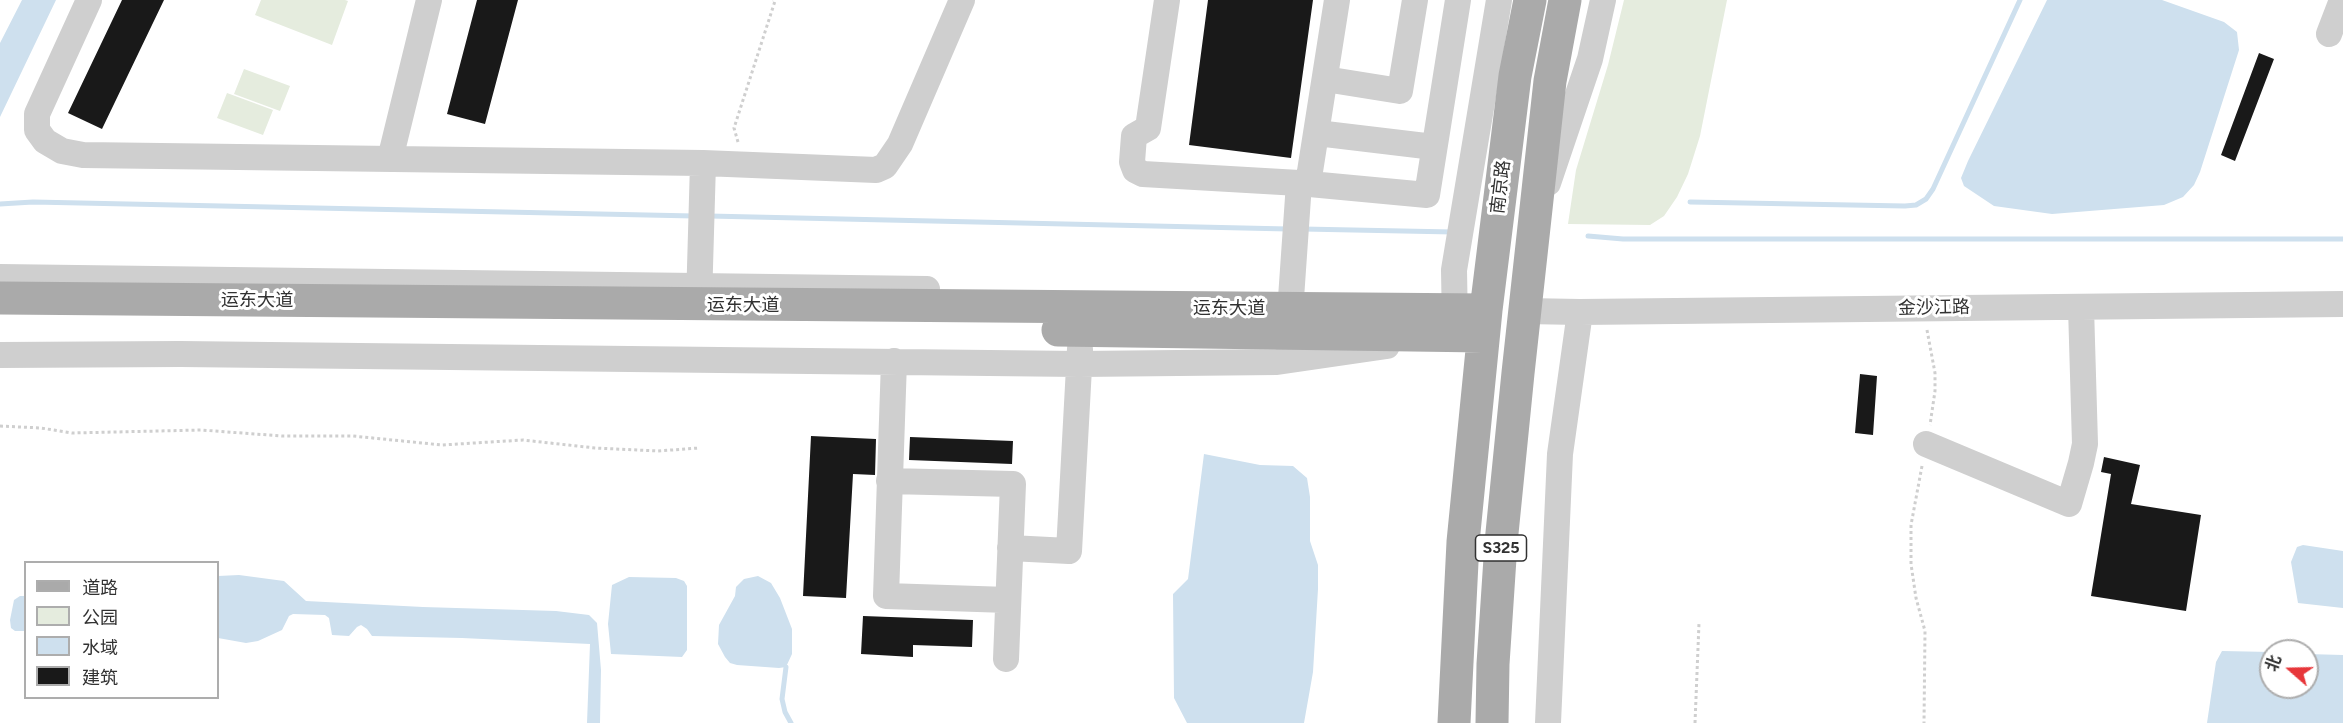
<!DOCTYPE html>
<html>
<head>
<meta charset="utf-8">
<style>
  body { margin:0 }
  #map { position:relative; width:2343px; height:723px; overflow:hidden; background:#fff; font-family:Figtree,"Noto Sans SC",sans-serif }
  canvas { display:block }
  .legend { position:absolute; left:24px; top:561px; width:195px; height:138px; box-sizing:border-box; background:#fff; border:2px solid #adadad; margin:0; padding:8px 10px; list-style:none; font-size:18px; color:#323232 }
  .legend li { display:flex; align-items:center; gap:12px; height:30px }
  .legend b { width:30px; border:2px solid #adadad }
  .north { position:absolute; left:2259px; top:639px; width:60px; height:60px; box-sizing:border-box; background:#fff; border:2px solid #adadad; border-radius:50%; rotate:290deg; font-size:16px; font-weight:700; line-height:24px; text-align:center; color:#323232 }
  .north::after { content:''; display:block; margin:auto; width:21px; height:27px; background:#e7363a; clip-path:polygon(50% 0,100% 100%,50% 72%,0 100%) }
</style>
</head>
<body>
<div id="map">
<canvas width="2343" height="723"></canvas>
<ul class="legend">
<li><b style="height:8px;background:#aaa"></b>道路</li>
<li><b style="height:16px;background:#e5ecde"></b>公园</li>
<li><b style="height:16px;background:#cee0ee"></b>水域</li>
<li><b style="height:16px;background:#191919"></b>建筑</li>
</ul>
<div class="north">北</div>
</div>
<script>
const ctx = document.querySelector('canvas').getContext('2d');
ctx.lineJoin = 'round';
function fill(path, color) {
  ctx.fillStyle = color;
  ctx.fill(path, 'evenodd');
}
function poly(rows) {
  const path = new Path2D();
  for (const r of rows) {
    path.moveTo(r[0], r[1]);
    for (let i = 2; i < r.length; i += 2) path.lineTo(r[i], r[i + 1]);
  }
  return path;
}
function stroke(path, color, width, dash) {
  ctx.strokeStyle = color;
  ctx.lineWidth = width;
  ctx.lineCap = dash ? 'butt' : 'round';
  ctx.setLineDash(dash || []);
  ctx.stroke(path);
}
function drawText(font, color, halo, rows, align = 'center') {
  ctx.font = font + ' Figtree,"Noto Sans SC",sans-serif';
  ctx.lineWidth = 6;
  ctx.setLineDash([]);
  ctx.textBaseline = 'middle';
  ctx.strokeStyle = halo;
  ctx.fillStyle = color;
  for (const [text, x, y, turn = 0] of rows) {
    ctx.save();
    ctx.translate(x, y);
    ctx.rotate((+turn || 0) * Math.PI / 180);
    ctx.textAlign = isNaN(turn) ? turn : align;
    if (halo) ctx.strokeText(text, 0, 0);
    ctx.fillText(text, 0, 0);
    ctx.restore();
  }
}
fill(poly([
  [261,0,345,0,348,1,332,45,255,15],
  [1624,0,1727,0,1700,136,1688,174,1677,197,1664,216,1650,225,1568,224,1576,170,1608,65],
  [244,69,290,86,280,111,234,94],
  [227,93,273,110,263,135,217,118]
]), '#e5ecde');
fill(poly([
  [22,0,56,0,0,117,0,43],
  [2047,0,2162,0,2224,22,2237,32,2239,50,2200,172,2194,185,2183,197,2164,205,2052,214,1994,206,1964,186,1961,178,1968,161],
  [1204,454,1260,465,1293,466,1307,478,1310,497,1310,541,1318,565,1318,589,1313,672,1304,723,1187,723,1174,698,1173,594,1188,579],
  [2303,545,2343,551,2343,608,2298,603,2291,562,2297,547],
  [239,575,284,581,306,601,423,607,556,611,589,615,597,623,601,670,600,723,587,723,590,644,462,638,372,636,367,629,361,625,357,627,349,636,332,635,329,618,325,615,293,614,289,616,282,630,258,641,246,643,218,638,218,576],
  [758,576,771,583,780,598,792,629,792,654,786,667,779,668,737,665,730,663,725,657,718,644,719,625,735,596,736,587,744,579],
  [629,577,676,578,684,581,687,586,687,650,682,657,611,654,608,624,612,585],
  [20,596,25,596,25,631,15,631,11,628,10,620,14,600],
  [2222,651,2271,652,2271,687,2307,687,2307,654,2343,655,2343,723,2207,723,2216,662]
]), '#cee0ee');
stroke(poly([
  [1690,202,1905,206,1916,205,1926,199,1933,189,2020,0],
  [0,204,33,202,694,216],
  [709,216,1288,229],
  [1303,229,1453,232],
  [1588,236,1623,239,2343,239],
  [786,667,782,699,785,712,791,723]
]), '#cee0ee', 5);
fill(poly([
  [122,0,164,0,102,129,68,113],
  [477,0,518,0,485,124,447,114],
  [1208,0,1313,0,1291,158,1189,145],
  [2259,53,2274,59,2235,161,2221,155],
  [1860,374,1877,376,1873,435,1855,433],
  [811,436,876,439,875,475,853,474,846,598,803,596],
  [910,437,1013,441,1012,464,909,460],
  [2104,457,2140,465,2131,504,2201,515,2186,611,2091,596,2111,474,2101,472],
  [863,616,973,620,972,647,913,645,913,657,861,654]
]), '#191919');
stroke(poly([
  [738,142,734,128,775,1,773,0],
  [1927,330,1935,373,1935,391,1930,425],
  [0,426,41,428,72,433,201,430,282,436,353,436,442,445,523,440,595,448,658,451,699,448],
  [1922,466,1911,525,1911,564,1916,598,1925,631,1924,723],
  [1695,723,1699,623]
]), '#cfcfcf', 3, [3, 3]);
stroke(poly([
  [89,0,37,114,37,130,45,141,62,151,83,155,703,163,876,170,885,166,900,144,962,0],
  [1167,0,1148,128,1134,136,1132,162,1135,170,1143,174,1299,183],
  [2329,34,2342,0],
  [1325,79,1400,91,1415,0],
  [1317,133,1434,147],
  [390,159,429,0],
  [1548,183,1590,59,1603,0],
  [1308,184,1337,0],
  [0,277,927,289],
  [699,302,703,163],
  [1525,311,1580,312,2343,304],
  [1455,326,1454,270,1499,0],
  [1289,327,1299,183,1427,195,1458,0],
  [0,355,180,354,1079,364,1277,362,1387,346],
  [894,361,886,596,1008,600],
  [1926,444,2069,504,2081,463,2085,444,2081,307],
  [889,481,1013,484,1006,659],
  [1010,548,1069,551,1080,349],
  [1548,723,1560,454,1580,312]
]), '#cfcfcf', 26);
stroke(poly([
  [0,298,1486,310],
  [1058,330,1483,336],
  [1454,723,1463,542,1486,310,1515,76,1530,0],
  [1492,723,1493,664,1501,543,1518,373,1550,81,1565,0]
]), '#aaa', 33);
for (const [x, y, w] of [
  [1501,548,51]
]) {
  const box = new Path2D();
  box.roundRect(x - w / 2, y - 13, w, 26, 4.5);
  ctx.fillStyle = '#fff';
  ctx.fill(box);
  stroke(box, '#323232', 1.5);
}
drawText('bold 16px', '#323232', null, [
  ["S325",1501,548]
]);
drawText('18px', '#323232', '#fff', [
  ["南京路",1501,187,-83],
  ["运东大道",257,301],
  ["运东大道",743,306],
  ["金沙江路",1934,308,-1],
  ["运东大道",1229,309]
]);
</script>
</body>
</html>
